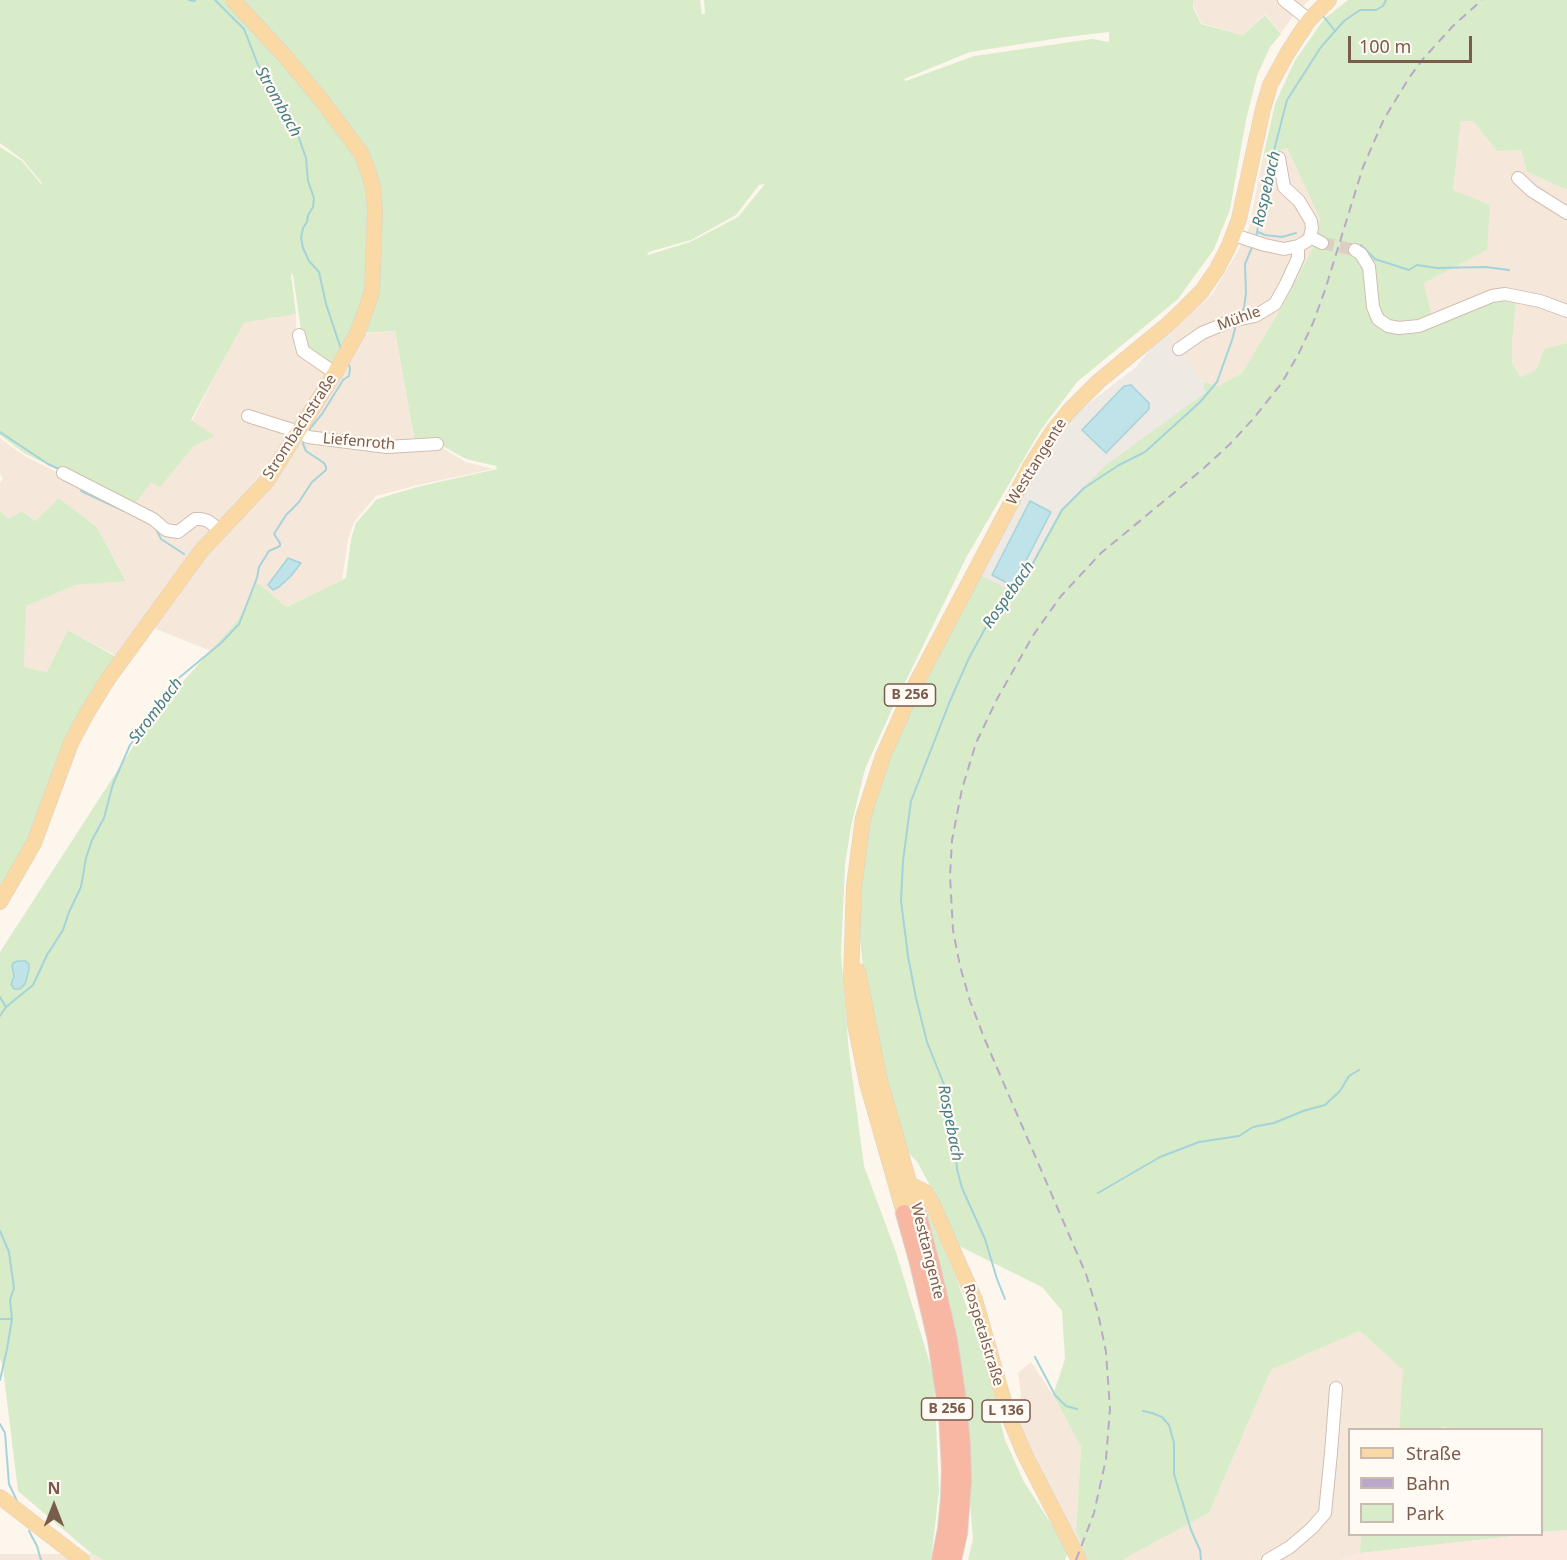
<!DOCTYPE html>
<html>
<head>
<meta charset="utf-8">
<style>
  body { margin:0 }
  #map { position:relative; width:1567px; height:1560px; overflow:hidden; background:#fdf6ec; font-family:"Noto Sans",sans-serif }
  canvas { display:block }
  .legend { position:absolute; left:1348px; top:1428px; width:195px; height:108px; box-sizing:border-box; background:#fffaf3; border:2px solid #cabbb1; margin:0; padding:8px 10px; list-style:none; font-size:18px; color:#7a5c4d }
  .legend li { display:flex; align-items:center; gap:12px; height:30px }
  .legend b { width:30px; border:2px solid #cabbb1 }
  .north { position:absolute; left:24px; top:1476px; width:60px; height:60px; -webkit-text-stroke:4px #fffaf3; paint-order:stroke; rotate:0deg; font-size:16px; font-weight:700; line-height:24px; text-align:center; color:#7a5c4d }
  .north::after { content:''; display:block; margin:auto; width:21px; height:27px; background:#7a5c4d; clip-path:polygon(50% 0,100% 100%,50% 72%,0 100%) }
  .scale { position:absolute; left:1348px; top:36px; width:124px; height:27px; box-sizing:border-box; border:3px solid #7a5c4d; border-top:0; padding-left:8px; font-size:18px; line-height:21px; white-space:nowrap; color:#7a5c4d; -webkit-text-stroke:4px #fffaf3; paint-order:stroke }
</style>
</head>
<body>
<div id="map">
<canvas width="1567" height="1560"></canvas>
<ul class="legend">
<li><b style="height:8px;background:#fbd9a5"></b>Straße</li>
<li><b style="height:8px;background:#b9a8c9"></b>Bahn</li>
<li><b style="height:16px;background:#d8ecc9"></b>Park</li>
</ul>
<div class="north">N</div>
<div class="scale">100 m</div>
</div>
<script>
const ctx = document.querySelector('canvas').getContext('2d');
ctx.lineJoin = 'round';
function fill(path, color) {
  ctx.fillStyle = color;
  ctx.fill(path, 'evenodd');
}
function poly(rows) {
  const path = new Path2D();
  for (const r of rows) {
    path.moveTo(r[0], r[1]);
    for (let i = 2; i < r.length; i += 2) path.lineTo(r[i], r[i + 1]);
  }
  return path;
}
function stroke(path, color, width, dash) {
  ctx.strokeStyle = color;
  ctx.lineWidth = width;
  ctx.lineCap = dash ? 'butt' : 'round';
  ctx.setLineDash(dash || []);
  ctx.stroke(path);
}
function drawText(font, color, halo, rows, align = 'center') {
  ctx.font = font + ' "Noto Sans",sans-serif';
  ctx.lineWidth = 4.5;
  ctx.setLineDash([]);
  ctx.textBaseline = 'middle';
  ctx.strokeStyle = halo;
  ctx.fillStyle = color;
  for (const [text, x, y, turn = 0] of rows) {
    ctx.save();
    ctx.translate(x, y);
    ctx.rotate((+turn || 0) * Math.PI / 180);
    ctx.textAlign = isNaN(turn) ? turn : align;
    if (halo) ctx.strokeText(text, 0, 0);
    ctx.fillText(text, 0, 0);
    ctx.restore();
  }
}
fill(poly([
  [1194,0,1309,0,1293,16,1281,33,1265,14,1243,35,1201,23,1194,7],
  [1461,121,1473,121,1497,151,1521,150,1527,172,1567,190,1567,343,1544,349,1536,370,1521,377,1512,363,1512,340,1434,326,1424,283,1487,250,1453,190],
  [1287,148,1320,219,1312,250,1279,311,1242,373,1218,386,1203,382,1169,334,1212,294,1238,251,1249,228,1263,157],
  [296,314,296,340,395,331,415,446,437,445,466,462,493,469,418,485,376,496,354,522,348,540,342,580,285,607,257,582,238,620,211,651,148,626,124,660,68,630,47,672,24,667,25,606,76,585,126,580,97,527,59,498,35,521,22,511,8,519,0,511,0,483,3,478,0,474,0,438,23,455,131,510,151,481,193,447,214,436,192,421,220,366,244,323],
  [1360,1331,1404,1370,1399,1429,1350,1430,1350,1534,1361,1535,1360,1553,1340,1560,1122,1560,1209,1513,1271,1370],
  [1031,1362,1053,1395,1081,1447,1076,1531,1087,1560,1071,1560,1014,1419,1021,1395,1018,1373],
  [0,1554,92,1554,103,1560,0,1560]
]), '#f5e8da');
fill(poly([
  [1567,1530,1567,1560,1340,1560,1360,1553,1523,1535,1542,1534,1542,1532]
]), '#fde8e0');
fill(poly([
  [1169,334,1203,382,1205,393,1168,421,1059,512,1016,594,980,575,1038,467,1074,415,1136,367,1151,348]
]), '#efe9e4');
fill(poly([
  [0,0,224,0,282,60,358,158,370,186,368,288,351,335,331,370,304,351,293,275,291,274,296,314,244,323,220,366,191,420,215,436,193,447,160,487,151,482,133,507,24,453,0,435,0,147,22,161,41,184,42,183,23,160,0,143],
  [240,0,700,0,702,15,705,13,704,0,1194,0,1193,7,1201,24,1243,35,1265,15,1281,34,1270,47,1257,76,1246,120,1230,209,1214,249,1178,299,1077,382,1040,431,967,556,893,707,865,769,851,826,845,865,841,954,849,1052,864,1166,896,1252,934,1377,939,1491,931,1560,103,1560,92,1554,18,1491,3,1368,0,1358,0,952,154,714,238,620,257,582,286,607,346,578,351,539,356,523,377,499,417,487,497,469,496,466,466,459,437,443,415,444,395,331,363,333,377,185],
  [1109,32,1109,42,1092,39,974,56,906,81,904,79,970,52,1066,37],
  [765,184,738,217,690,242,648,255,647,253,652,251,691,240,736,215,759,185],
  [1348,0,1567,0,1567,190,1527,172,1521,150,1497,151,1473,121,1461,121,1453,190,1490,205,1487,250,1424,283,1434,326,1488,301,1516,301,1512,340,1512,363,1521,377,1536,370,1544,349,1567,343,1567,1530,1542,1532,1542,1430,1448,1430,1446,1427,1430,1430,1399,1429,1403,1370,1360,1331,1271,1370,1209,1513,1122,1560,1087,1560,1076,1531,1081,1447,1053,1395,1065,1359,1062,1311,1042,1287,957,1245,934,1193,918,1163,906,1150,900,1136,864,977,859,929,859,901,868,823,894,742,980,575,1016,593,1059,512,1106,465,1205,393,1203,382,1218,386,1242,373,1279,311,1312,250,1320,219,1287,148,1263,157,1275,104,1294,62,1324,19],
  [59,498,97,527,126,581,76,585,26,606,24,667,47,672,68,630,118,658,30,839,0,896,0,511,8,519,22,511,35,521],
  [926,1209,955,1275,982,1349,1005,1440,1024,1482,1063,1542,1068,1553,1065,1560,968,1560,973,1539,968,1479,923,1210],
  [1361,1535,1361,1534,1523,1535,1360,1553]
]), '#d8ecc9');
const water = poly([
  [1131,385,1149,403,1149,409,1106,453,1082,430,1124,386,1131,385],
  [1030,501,1051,512,1013,586,992,575,1030,501],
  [288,558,301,563,291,576,279,587,273,590,268,585,288,558],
  [18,961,26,961,29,964,29,970,25,984,20,989,14,989,11,984,14,976,12,966,13,963,18,961]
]);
fill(water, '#bfe3e8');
stroke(water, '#a5d3da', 1.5);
stroke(poly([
  [189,0,195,1,195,0],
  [215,0,244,29,258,65,274,86,294,124,306,158,308,181,314,198,313,207,308,215,307,222,303,228,301,238,303,248,309,261,319,272,326,304,341,349],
  [1324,17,1335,31],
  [1258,232,1265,235,1282,237,1296,233],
  [1256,237,1270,166,1287,100,1321,47,1344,21,1360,10,1376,10,1383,6,1386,0],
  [1361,245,1375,259,1409,270,1417,265,1437,268,1486,267,1509,270],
  [1241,315,1244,308,1246,293,1245,264,1253,245],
  [308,431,322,414,343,380,349,376,350,368,349,365],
  [0,432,48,464,61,470],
  [81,491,124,511],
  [155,527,161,539,184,554],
  [0,997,6,1007],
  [0,1016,6,1007,33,985,47,955,63,930,69,912,81,887,86,858,92,840,104,818,113,784,130,745,180,677,221,643,239,624,257,578,259,567,269,551,280,546,280,543,274,534,286,515,299,502,312,482,326,470,326,467,324,463,306,451,303,444,304,439],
  [1098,1193,1160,1157,1199,1142,1239,1136,1253,1127,1274,1123,1303,1111,1325,1105,1340,1091,1349,1076,1359,1070],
  [0,1231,9,1252,14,1288,10,1300,12,1319,7,1349,0,1380],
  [1005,1299,997,1279,985,1239,962,1188,957,1169,955,1140,945,1087,927,1042,916,998,908,956,901,901,903,861,911,801,950,701,969,658,987,625,1021,585,1062,510,1084,488,1119,465,1145,452,1200,402,1217,382,1232,340,1236,325],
  [0,1319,12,1319],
  [1035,1357,1055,1395,1066,1406,1077,1409],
  [1143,1411,1152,1413,1162,1417,1169,1425,1174,1443,1174,1474,1191,1530,1200,1550,1201,1560],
  [0,1424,5,1433,9,1484,17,1501],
  [29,1531,37,1546,41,1560]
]), '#a5d3da', 2);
stroke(poly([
  [1322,243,1355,250]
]), '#dcd0c4', 12, [12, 6]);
const minor = poly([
  [1284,0,1309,20],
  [1518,178,1532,191,1567,213],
  [1234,235,1265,245,1284,249,1298,246,1307,241,1310,237,1312,228,1311,221,1299,201,1284,187,1279,158],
  [1310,237,1322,243],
  [1355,250,1361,254,1369,267,1373,307,1378,319,1388,326,1399,328,1419,326,1492,296,1505,294,1540,301,1567,311],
  [299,335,303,351,335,373],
  [1179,349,1202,333,1231,321,1255,316,1275,304,1286,284,1298,258,1298,246],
  [248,416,299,432,308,437,387,447,437,444],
  [63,473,153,519,166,530,178,532,195,519,201,519,208,521,220,530],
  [1268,1560,1290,1547,1312,1528,1325,1513,1331,1453,1336,1388]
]);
const major = poly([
  [0,902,34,843,71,743,87,713,108,679,201,551,267,481,335,373,358,332,372,292,375,209,373,187,367,168,361,153,323,102,284,55,233,0],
  [858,971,880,1081,917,1210],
  [892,1171,897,1177,903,1181,925,1192,933,1205,975,1300,1007,1412,1024,1453,1079,1560],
  [904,1213,867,1083,855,1024,851,979,854,887,863,818,883,756,912,691,1031,465,1052,432,1069,411,1099,381,1167,325,1185,308,1202,291,1217,269,1229,246,1239,219,1263,109,1270,85,1288,52,1309,20,1329,0],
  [0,1497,82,1560]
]);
const highway = poly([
  [917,1210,933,1271,949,1340,958,1401,962,1446,963,1481,959,1533,953,1560],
  [904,1213,917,1259,936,1340,947,1412,950,1469,949,1499,946,1529,940,1560]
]);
stroke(minor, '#d1beb0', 14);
stroke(major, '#dad1cd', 16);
stroke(highway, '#dad1cd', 18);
stroke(minor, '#fff', 12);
stroke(major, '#fbd9a5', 15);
stroke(highway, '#f7b7a3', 16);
stroke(poly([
  [1076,1560,1094,1513,1106,1459,1110,1409,1106,1352,1098,1313,1086,1274,985,1040,970,1001,960,966,953,930,950,876,952,840,962,789,976,743,997,699,1034,634,1061,596,1101,553,1204,468,1230,444,1253,419,1281,384,1298,355,1313,323,1325,290,1363,167,1384,119,1409,78,1423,59,1453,26,1482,0]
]), '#b9a8c9', 2, [9, 6]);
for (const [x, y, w] of [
  [910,695,51],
  [947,1409,51],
  [1006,1411,48]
]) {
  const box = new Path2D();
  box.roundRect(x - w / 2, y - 11, w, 22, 4.5);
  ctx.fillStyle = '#fffaf3';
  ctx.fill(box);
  stroke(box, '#7a5c4d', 1.5);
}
drawText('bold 14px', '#7a5c4d', null, [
  ["B 256",910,695],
  ["B 256",947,1409],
  ["L 136",1006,1411]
]);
drawText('15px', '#7a5c4d', '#fffaf3', [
  ["Mühle",1239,319,-20],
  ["Strombachstraße",300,427,-57],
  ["Liefenroth",359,442,5],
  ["Westtangente",1037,462,-58],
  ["Westtangente",927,1251,76],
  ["Rospetalstraße",983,1335,73]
]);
drawText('italic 16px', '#437c86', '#fffaf3', [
  ["Strombach",278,102,61],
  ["Rospebach",1267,189,-77],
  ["Rospebach",1009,595,-55],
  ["Strombach",156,711,-53],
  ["Rospebach",950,1123,79]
]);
</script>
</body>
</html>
